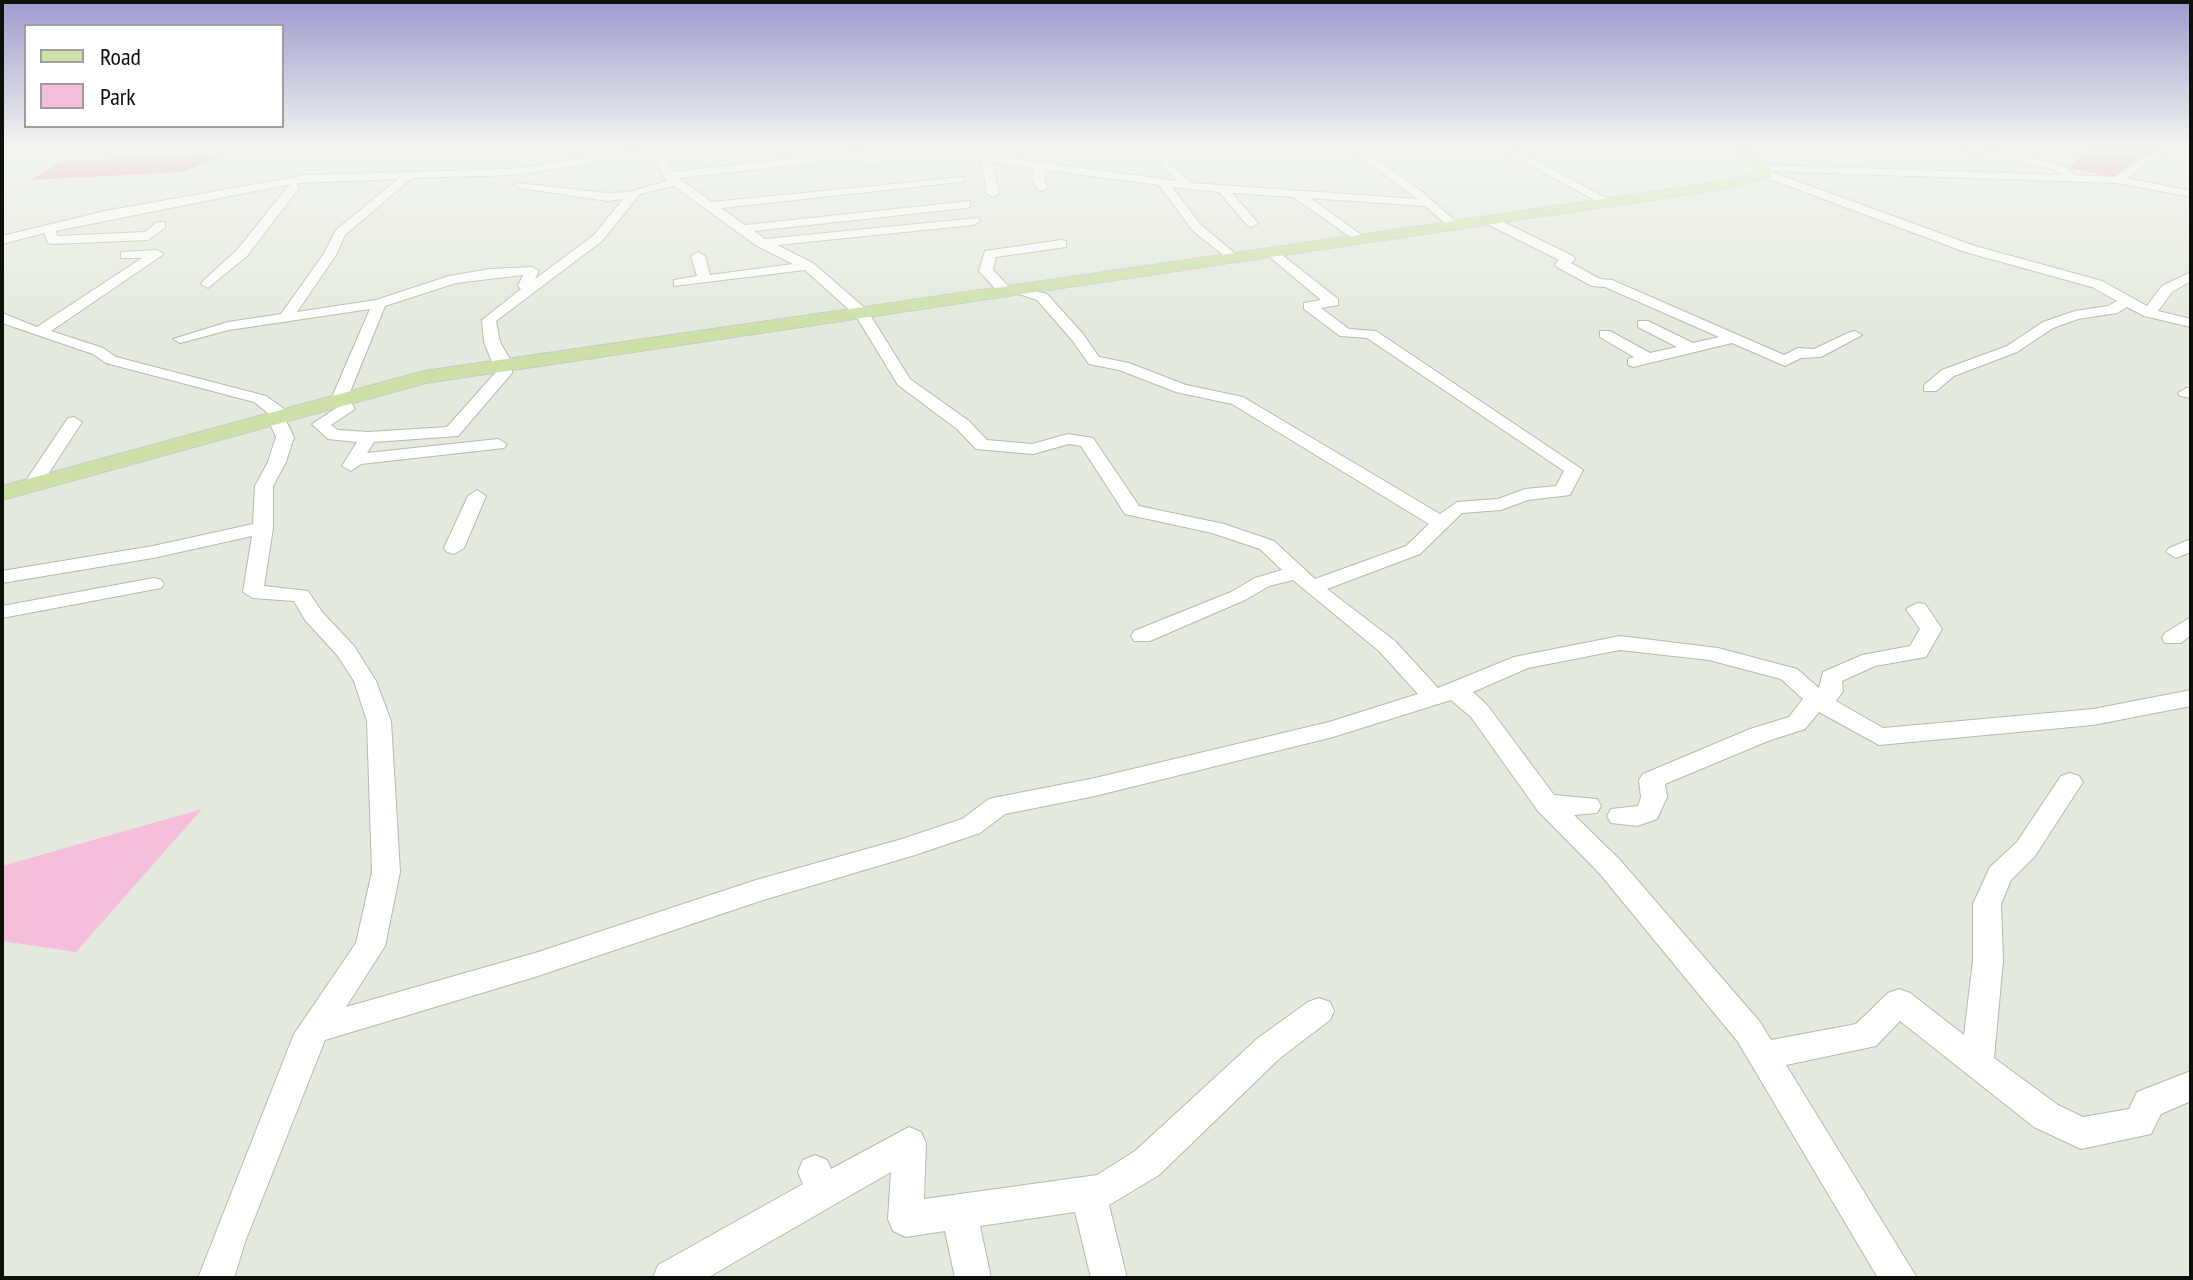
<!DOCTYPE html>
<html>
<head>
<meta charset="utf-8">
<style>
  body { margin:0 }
  #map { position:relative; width:2193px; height:1280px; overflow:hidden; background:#e5eade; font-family:"PT Sans Narrow",sans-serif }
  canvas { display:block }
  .frame { position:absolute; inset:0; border:4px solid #0d0f0b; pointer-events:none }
  .legend { position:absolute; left:24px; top:24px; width:260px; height:104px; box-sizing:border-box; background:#fff; border:2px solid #9e9f9d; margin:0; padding:10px 14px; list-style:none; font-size:24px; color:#0d0f0b }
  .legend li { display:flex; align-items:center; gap:16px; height:40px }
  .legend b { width:40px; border:2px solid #9e9f9d }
</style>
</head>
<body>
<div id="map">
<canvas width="2193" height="1280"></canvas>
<div class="frame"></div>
<ul class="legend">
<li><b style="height:10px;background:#cce0a7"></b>Road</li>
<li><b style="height:22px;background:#f5beda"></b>Park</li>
</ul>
</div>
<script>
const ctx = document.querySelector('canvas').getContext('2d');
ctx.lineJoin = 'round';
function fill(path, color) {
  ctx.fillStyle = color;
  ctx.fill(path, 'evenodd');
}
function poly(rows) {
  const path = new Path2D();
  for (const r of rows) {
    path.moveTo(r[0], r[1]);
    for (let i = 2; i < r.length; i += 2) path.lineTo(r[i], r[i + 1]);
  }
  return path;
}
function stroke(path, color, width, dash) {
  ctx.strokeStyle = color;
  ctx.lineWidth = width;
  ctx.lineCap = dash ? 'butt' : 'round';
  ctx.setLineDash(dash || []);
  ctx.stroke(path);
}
fill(poly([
  [202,809,76,952,2,941,2,866]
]), '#f5beda');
fill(poly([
  [2088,148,2111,148,2152,151,2113,177,2069,168],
  [230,152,183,172,31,180,60,162]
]), '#e68abc');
const minor = poly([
  [654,148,664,148,662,154,672,172,865,151,872,158,908,154,905,148,916,148,920,157,868,165,861,158,678,178,712,202,964,177,964,181,960,182,721,208,745,225,970,201,970,207,966,208,754,231,765,239,978,218,980,221,974,225,777,245,813,263,867,310,910,379,969,421,987,440,1032,444,1068,434,1093,438,1139,506,1224,524,1274,541,1315,579,1406,546,1429,524,1232,404,1176,392,1119,370,1089,364,1072,340,1037,300,1016,293,1016,287,1047,294,1083,334,1099,357,1129,363,1186,385,1243,397,1440,514,1457,502,1498,499,1525,489,1556,486,1564,471,1367,338,1340,336,1304,309,1304,303,1321,300,1265,253,1276,250,1338,299,1338,305,1321,308,1349,329,1376,331,1583,470,1570,495,1528,500,1501,510,1462,513,1420,554,1327,589,1395,641,1438,688,1514,657,1620,636,1718,648,1797,669,1819,688,1823,672,1862,655,1910,646,1920,629,1906,609,1917,603,1925,604,1942,629,1926,657,1875,666,1842,681,1843,691,1836,701,1883,728,2093,709,2191,690,2191,706,2093,725,1879,745,1819,712,1805,729,1768,741,1665,784,1667,797,1657,819,1637,826,1611,823,1607,816,1611,809,1638,806,1641,797,1639,780,1643,774,1750,729,1789,717,1803,699,1781,679,1709,660,1620,650,1528,668,1473,692,1487,705,1554,795,1597,799,1601,806,1597,813,1574,815,1620,860,1760,1022,1771,1040,1856,1024,1888,993,1899,989,1910,993,1964,1035,1973,961,1973,904,1990,867,2017,842,2061,776,2070,773,2079,776,2083,782,2079,788,2035,856,2011,880,2001,904,2003,961,1994,1058,2058,1105,2083,1117,2129,1109,2137,1092,2191,1071,2191,1101,2161,1114,2151,1134,2081,1149,2034,1127,1900,1021,1876,1046,1786,1065,1917,1278,1878,1278,1738,1042,1600,874,1538,811,1471,717,1451,700,1333,737,1095,796,1005,814,980,833,915,855,760,901,535,977,325,1040,245,1242,234,1278,198,1278,294,1034,356,943,372,872,367,721,354,681,337,655,305,620,294,601,253,598,243,592,252,536,153,558,2,583,2,571,153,546,253,524,255,486,268,462,276,437,267,417,269,414,254,402,106,363,93,354,2,323,2,313,37,327,142,258,121,258,121,252,157,250,164,254,51,331,103,348,116,357,266,396,287,411,289,415,285,419,294,437,286,462,273,486,273,528,264,586,308,591,322,612,354,646,376,681,391,721,400,872,385,946,346,1007,535,953,756,880,902,839,962,819,989,799,998,797,1095,778,1329,722,1418,694,1379,651,1293,580,1269,586,1245,600,1150,641,1134,641,1131,636,1134,631,1231,592,1255,578,1282,570,1260,549,1212,533,1125,514,1081,446,1069,444,1033,454,976,449,957,429,898,385,856,316,805,270,674,286,674,280,697,276,691,256,698,252,705,256,710,275,793,264,757,246,674,186,640,194,602,241,496,321,500,342,512,363,512,373,458,436,374,442,367,453,498,439,507,444,504,448,361,464,351,471,342,466,357,442,328,439,312,424,338,407,332,397,370,309,229,330,180,343,173,339,228,322,281,314,323,255,336,230,398,179,297,183,299,188,247,256,208,288,201,284,203,281,237,250,290,184,56,231,57,236,145,232,157,222,165,222,165,228,148,240,52,244,48,243,44,233,2,244,2,236,105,211,307,175,513,169,654,148],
  [652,155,667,181,629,192,607,193,517,183,515,185,521,188,607,201,623,199,594,235,535,279,539,271,532,267,490,269,449,276,376,300,297,312,336,255,345,235,412,178,513,175,652,155],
  [523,275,518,286,521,289,482,320,484,342,496,372,447,427,368,432,338,430,331,425,355,409,348,397,385,306,456,283,523,275],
  [1145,148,1156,148,1191,183,1417,199,1349,148,1362,148,1421,191,1461,226,1451,229,1425,206,1310,198,1363,236,1363,242,1359,243,1293,197,1232,193,1258,223,1252,227,1248,226,1219,192,1172,187,1201,225,1237,255,1239,258,1232,262,1193,231,1159,185,1046,170,1044,179,1048,188,1042,191,1038,190,1032,179,1035,168,992,162,999,194,993,197,987,194,981,158,986,155,1177,181,1145,148],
  [1498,148,1512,148,1614,202,1604,205,1498,148],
  [1972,148,2057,163,2072,171,2072,175,2115,177,2142,158,2164,148,2179,148,2150,162,2127,178,2191,191,2191,197,2117,183,1769,171,1975,246,2102,281,2147,306,2162,286,2191,272,2191,281,2172,292,2158,311,2191,319,2191,327,2144,316,2127,307,2117,313,2078,319,2053,328,2017,352,1954,376,1936,391,1924,391,1924,385,1942,370,2007,346,2043,322,2075,311,2108,306,2117,301,2092,287,1965,252,1762,176,1760,174,1765,171,1760,168,1766,165,2063,175,2050,168,1963,151,1972,148],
  [1485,217,1493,217,1573,256,1575,259,1571,263,1600,279,1612,280,1784,355,1798,348,1814,349,1850,332,1855,331,1862,335,1821,357,1801,358,1785,366,1732,343,1633,367,1628,365,1628,359,1634,357,1600,337,1600,331,1610,331,1650,353,1677,347,1638,327,1638,321,1648,321,1693,343,1719,337,1605,287,1592,286,1557,267,1555,264,1559,260,1485,223,1485,217],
  [1061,240,1066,241,1066,247,996,257,993,270,1011,289,1011,295,1001,295,979,271,985,251,1061,240],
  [2186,388,2191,388,2191,398,2180,396,2178,393,2186,388],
  [74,417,82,422,41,485,32,491,25,489,23,485,68,418,74,417],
  [477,490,486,496,464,548,454,554,447,552,444,548,468,496,477,490],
  [2191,539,2191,552,2176,558,2166,552,2169,548,2191,539],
  [154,578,161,580,164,584,161,588,2,618,2,606,154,578],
  [2191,617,2191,635,2181,643,2165,643,2162,638,2165,633,2191,617],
  [1319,998,1330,1002,1334,1011,1330,1020,1280,1058,1159,1175,1109,1205,1127,1278,1091,1278,1075,1212,980,1226,991,1278,955,1278,945,1231,906,1237,893,1231,888,1219,891,1172,707,1278,653,1278,658,1265,803,1184,798,1172,803,1160,815,1155,827,1160,831,1169,909,1127,921,1132,926,1143,924,1199,1097,1175,1135,1151,1258,1038,1308,1002,1319,998]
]);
const major = poly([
  [1737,148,1751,148,1771,171,1771,177,1732,188,426,383,2,500,2,486,424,371,1455,221,1730,180,1757,172,1737,148]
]);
stroke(minor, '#b5b9ae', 2);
stroke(major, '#cacac9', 2);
fill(minor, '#fff');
fill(major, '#cce0a7');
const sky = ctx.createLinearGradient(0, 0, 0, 328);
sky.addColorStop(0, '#9e9bce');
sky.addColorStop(0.45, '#f3f6f0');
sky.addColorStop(1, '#f3f6f000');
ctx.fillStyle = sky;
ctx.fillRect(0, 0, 2193, 328);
</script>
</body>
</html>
